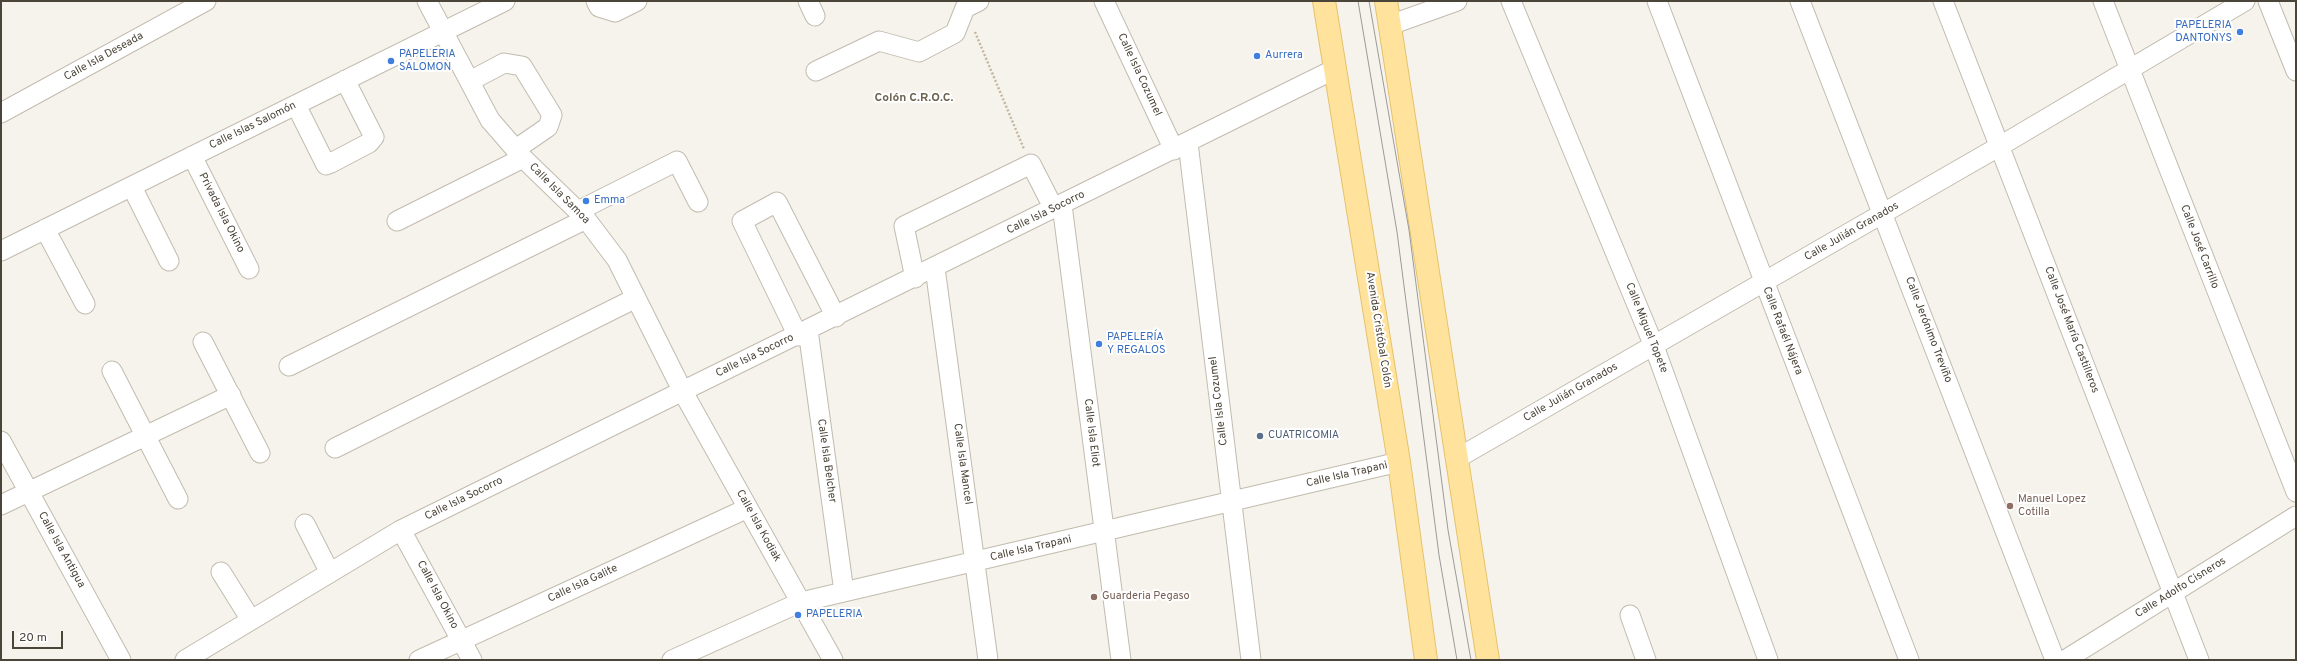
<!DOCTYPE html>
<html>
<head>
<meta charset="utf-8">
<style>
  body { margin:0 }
  #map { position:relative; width:2297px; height:661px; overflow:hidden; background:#f6f3ec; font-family:Overpass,sans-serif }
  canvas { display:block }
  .frame { position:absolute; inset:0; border:2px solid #4b4439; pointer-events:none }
  .scale { position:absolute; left:12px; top:631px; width:51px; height:18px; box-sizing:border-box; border:2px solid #4b4439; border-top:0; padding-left:5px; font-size:12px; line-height:14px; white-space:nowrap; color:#4b4439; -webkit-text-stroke:3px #fff; paint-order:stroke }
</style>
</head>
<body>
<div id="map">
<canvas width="2297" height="661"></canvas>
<div class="frame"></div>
<div class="scale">20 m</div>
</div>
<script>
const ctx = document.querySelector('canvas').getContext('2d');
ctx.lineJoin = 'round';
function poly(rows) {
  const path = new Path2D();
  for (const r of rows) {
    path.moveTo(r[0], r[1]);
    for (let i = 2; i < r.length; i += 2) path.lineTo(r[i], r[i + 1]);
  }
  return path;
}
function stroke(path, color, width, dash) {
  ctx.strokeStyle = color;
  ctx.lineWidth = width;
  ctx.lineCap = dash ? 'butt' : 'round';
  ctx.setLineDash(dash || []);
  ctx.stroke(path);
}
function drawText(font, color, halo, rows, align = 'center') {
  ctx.font = font + ' Overpass,sans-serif';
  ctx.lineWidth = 4;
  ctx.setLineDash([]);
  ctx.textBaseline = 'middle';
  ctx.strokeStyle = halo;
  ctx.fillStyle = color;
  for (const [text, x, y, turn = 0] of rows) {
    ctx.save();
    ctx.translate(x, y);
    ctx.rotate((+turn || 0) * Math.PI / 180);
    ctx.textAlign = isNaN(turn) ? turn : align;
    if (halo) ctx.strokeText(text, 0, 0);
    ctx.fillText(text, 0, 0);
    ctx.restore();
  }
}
const street = poly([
  [427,1,490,120,523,158,586,219,617,260,683,392,833,660],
  [596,1,599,7,615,12,637,1],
  [808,1,815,16],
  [1104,1,1174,150],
  [1511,1,1654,346,1768,660],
  [1657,1,1909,660],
  [1800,1,2055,660],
  [1943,1,2199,660],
  [2103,1,2296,492],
  [2268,1,2296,71],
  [1390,25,1457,1],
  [816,71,879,41,919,52,955,33,965,8,979,1],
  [470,81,504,63,522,66,552,115,548,127,516,149],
  [296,105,326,165,331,163,369,143,374,137,345,80],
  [1,113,206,1],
  [1188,143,1251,660],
  [192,156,249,269],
  [132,187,169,261],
  [1062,205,1121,660],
  [578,211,677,161,698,202],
  [397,221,523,158],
  [45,229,85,304],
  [1,251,505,1],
  [935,268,988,660],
  [915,278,904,226,1031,164,1054,209],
  [808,330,844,592],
  [798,336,742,221,777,202,836,317],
  [203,342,260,453],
  [289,366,586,219],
  [112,371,178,499],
  [1,441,121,660],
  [335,448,636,298],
  [1456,459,2000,146,2245,1],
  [1,505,231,395],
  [305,524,330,573],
  [401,530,472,660],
  [221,572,251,620],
  [1630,615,1646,660],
  [185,660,401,530,1335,69],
  [419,660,748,508],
  [672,660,801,602,1399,462],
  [2065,660,2296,516]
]);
const primary = poly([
  [1324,1,1399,462,1426,660],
  [1386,1,1488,660]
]);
stroke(street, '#c2bbae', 21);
stroke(primary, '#e6c16a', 24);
stroke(poly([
  [975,32,1024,149]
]), '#c4b79f', 2.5, [2, 2]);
stroke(street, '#fff', 19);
stroke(primary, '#ffe39c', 22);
stroke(poly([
  [1358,1,1397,232,1439,555,1457,660],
  [1369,1,1409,230,1448,530,1471,660]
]), '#9a9a9a', 1);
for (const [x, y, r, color] of [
  [2240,32,4,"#3f7fe0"],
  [1257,56,4,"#3f7fe0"],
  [391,61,4,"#3f7fe0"],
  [586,201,4,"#3f7fe0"],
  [1099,344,4,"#3f7fe0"],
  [1260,436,4,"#5c6f8a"],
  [2010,506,4,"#8d6e63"],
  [1094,597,4,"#8d6e63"],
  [798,615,4,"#3f7fe0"]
]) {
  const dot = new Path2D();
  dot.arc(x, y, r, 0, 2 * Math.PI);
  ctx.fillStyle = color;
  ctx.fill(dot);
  stroke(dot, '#fff', 1.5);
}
drawText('11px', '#366cbe', '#fff', [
  ["PAPELERIA",2232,26,"right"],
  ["DANTONYS",2232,39,"right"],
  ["PAPELERIA",399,55],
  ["SALOMON",399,68],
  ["Aurrera",1265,56],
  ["Emma",594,201],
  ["PAPELERÍA",1107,338],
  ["Y REGALOS",1107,351],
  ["PAPELERIA",806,615]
], 'left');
drawText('11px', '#4b4439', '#fff', [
  ["Calle Isla Deseada",104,57,-29],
  ["Calle Isla Cozumel",1139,75,65],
  ["Calle Islas Salomón",253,126,-26],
  ["Calle Isla Samoa",559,194,45],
  ["Privada Isla Okino",221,213,63],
  ["Calle Isla Socorro",1046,213,-26],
  ["Calle Julián Granados",1852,232,-30],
  ["Calle José Carrillo",2199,247,69],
  ["Calle Miguel Topete",1646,328,68],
  ["Avenida Cristóbal Colón",1378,330,81],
  ["Calle Jerónimo Treviño",1928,330,69],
  ["Calle José María Castilleros",2071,330,69],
  ["Calle Rafaél Nájera",1782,331,69],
  ["Calle Isla Socorro",755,356,-26],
  ["Calle Julián Granados",1571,393,-30],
  ["Calle Isla Cozumel",1219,401,-97],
  ["Calle Isla Eliot",1091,433,83],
  ["Calle Isla Belcher",826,461,82],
  ["Calle Isla Mancel",962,464,82],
  ["Calle Isla Trapani",1347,475,-13],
  ["Calle Isla Socorro",464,499,-26],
  ["Calle Isla Kodiak",758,526,61],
  ["Calle Isla Trapani",1031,549,-13],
  ["Calle Isla Antigua",61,550,61],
  ["Calle Isla Galite",583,584,-25],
  ["Calle Adolfo Cisneros",2181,588,-32],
  ["Calle Isla Okino",437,595,62]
]);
drawText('11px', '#4e5e75', '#fff', [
  ["CUATRICOMIA",1268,436]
], 'left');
drawText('11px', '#785e54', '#fff', [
  ["Manuel Lopez",2018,500],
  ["Cotilla",2018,513],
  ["Guarderia Pegaso",1102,597]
], 'left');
drawText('bold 12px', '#6e6250', '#fff', [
  ["Colón C.R.O.C.",914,99]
]);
</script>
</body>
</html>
